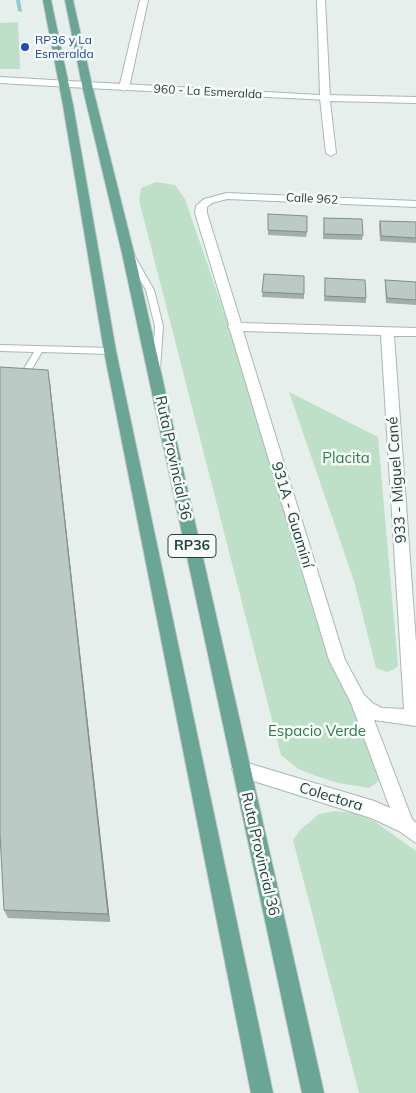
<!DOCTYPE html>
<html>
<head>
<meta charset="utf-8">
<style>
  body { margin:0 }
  canvas { display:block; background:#e6efeb }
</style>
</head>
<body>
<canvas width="416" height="1093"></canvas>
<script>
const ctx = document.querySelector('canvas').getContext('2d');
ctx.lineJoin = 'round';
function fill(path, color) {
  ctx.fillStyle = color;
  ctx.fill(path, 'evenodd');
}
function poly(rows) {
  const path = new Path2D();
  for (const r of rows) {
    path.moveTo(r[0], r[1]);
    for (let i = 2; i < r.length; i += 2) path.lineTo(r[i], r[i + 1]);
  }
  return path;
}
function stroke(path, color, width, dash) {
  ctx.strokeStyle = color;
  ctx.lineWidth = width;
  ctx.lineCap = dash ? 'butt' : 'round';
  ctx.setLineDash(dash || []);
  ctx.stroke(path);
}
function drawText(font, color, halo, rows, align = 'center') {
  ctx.font = font + ' Mulish,sans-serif';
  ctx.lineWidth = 5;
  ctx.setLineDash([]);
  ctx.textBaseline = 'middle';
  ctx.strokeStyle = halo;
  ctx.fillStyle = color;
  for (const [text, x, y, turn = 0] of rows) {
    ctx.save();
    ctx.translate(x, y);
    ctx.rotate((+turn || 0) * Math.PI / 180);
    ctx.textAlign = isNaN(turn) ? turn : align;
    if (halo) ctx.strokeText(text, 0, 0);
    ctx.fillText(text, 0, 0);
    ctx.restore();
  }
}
fill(poly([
  [18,22,20,69,0,69,0,23],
  [156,182,175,185,185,199,229,327,327,656,350,701,380,780,369,788,338,783,319,777,298,769,281,755,139,200,141,188],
  [289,392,378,437,398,666,393,670,387,672,376,668,354,581],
  [335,811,354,813,374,821,416,851,416,1093,359,1093,293,840,300,830,319,814]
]), '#bfe0c8');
fill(poly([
  [16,0,20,0,22,12,18,11,16,0]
]), '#8ec9d4');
const service = poly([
  [128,255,134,255,154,290,163,326,160,369,156,372,152,369,155,326,146,290,127,257,128,255],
  [0,345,110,348,114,351,110,354,42,352,24,382,21,383,17,380,34,352,0,351,0,345]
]);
const minor = poly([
  [140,0,148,0,129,88,124,91,119,88,140,0],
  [0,77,87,82,92,85,87,88,0,83,0,77],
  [325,95,416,97,416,103,330,101,336,153,331,156,326,153,320,98,325,95],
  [227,193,416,201,416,207,227,199,212,203,207,207,207,213,241,323,416,328,416,336,394,336,416,643,416,726,374,720,412,819,416,823,416,843,399,831,371,818,241,777,235,775,232,769,235,763,241,761,374,801,390,808,351,703,329,660,230,330,228,327,229,325,195,213,196,206,204,199,227,193],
  [243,331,381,335,404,709,382,708,374,704,364,695,345,660,243,331]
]);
const tertiary = poly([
  [317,0,325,0,330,98,329,100,87,88,82,85,87,82,320,95,317,0]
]);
const primary = poly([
  [43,0,51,0,73,105,116,351,273,1093,251,1093,104,351,63,105,43,0],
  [65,0,73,0,92,85,134,253,324,1093,302,1093,122,253,82,85,65,0]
]);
stroke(service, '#a8b8b2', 2);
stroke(minor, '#a8b8b2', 2);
stroke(tertiary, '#a8b8b2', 2);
stroke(primary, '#c2cac8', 2);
fill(service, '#fff');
fill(minor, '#fff');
fill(tertiary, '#fff');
fill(primary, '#6aa596');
fill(poly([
  [268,214,307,232,306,237,268,235],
  [324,218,363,235,362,240,323,239],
  [380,221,416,222,416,243,380,241,379,225],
  [264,274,304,294,304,299,262,297],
  [325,278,366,298,366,303,324,301],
  [385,280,416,282,416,305,386,303,385,285],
  [50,383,110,922,8,918,4,910]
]), '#a1aea9');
fill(poly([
  [48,370,50,383,110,922,108,914]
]), '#838d89');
const building = poly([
  [268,214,307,216,307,232,268,230,268,214],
  [324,218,362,219,363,235,324,234,324,218],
  [380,221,416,222,416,238,381,236,380,221],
  [264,274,304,276,304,294,262,292,264,274],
  [325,278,365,280,366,298,325,296,325,278],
  [385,280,416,282,416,300,387,298,385,280],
  [0,367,48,370,108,914,4,910,0,834,0,367]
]);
fill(building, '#bbcac4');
stroke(building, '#838d89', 1);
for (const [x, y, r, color] of [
  [25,47,5,"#1a4fb4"]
]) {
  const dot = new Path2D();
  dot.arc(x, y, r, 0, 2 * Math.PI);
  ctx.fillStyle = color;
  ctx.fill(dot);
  stroke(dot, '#f7fbf9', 2);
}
drawText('12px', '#164399', '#f7fbf9', [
  ["RP36 y La",35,40],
  ["Esmeralda",35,54]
], 'left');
drawText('12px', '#24423a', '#f7fbf9', [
  ["960 - La Esmeralda",208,92,3],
  ["Calle 962",312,199,3]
]);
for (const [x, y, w] of [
  [192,546,48]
]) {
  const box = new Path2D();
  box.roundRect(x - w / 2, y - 11.5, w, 23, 4);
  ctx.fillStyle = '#f7fbf9';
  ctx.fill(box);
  stroke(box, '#24423a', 1);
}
drawText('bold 14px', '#24423a', null, [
  ["RP36",192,546]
]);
drawText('15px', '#24423a', '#f7fbf9', [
  ["Ruta Provincial 36",173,458,78],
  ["933 - Miguel Cané",397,480,-94],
  ["931A - Guaminí",292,515,73],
  ["Colectora",331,797,17],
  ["Ruta Provincial 36",260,854,77]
]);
drawText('15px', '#2d7a4b', '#f7fbf9', [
  ["Placita",346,458],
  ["Espacio Verde",317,731]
]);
</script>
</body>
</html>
